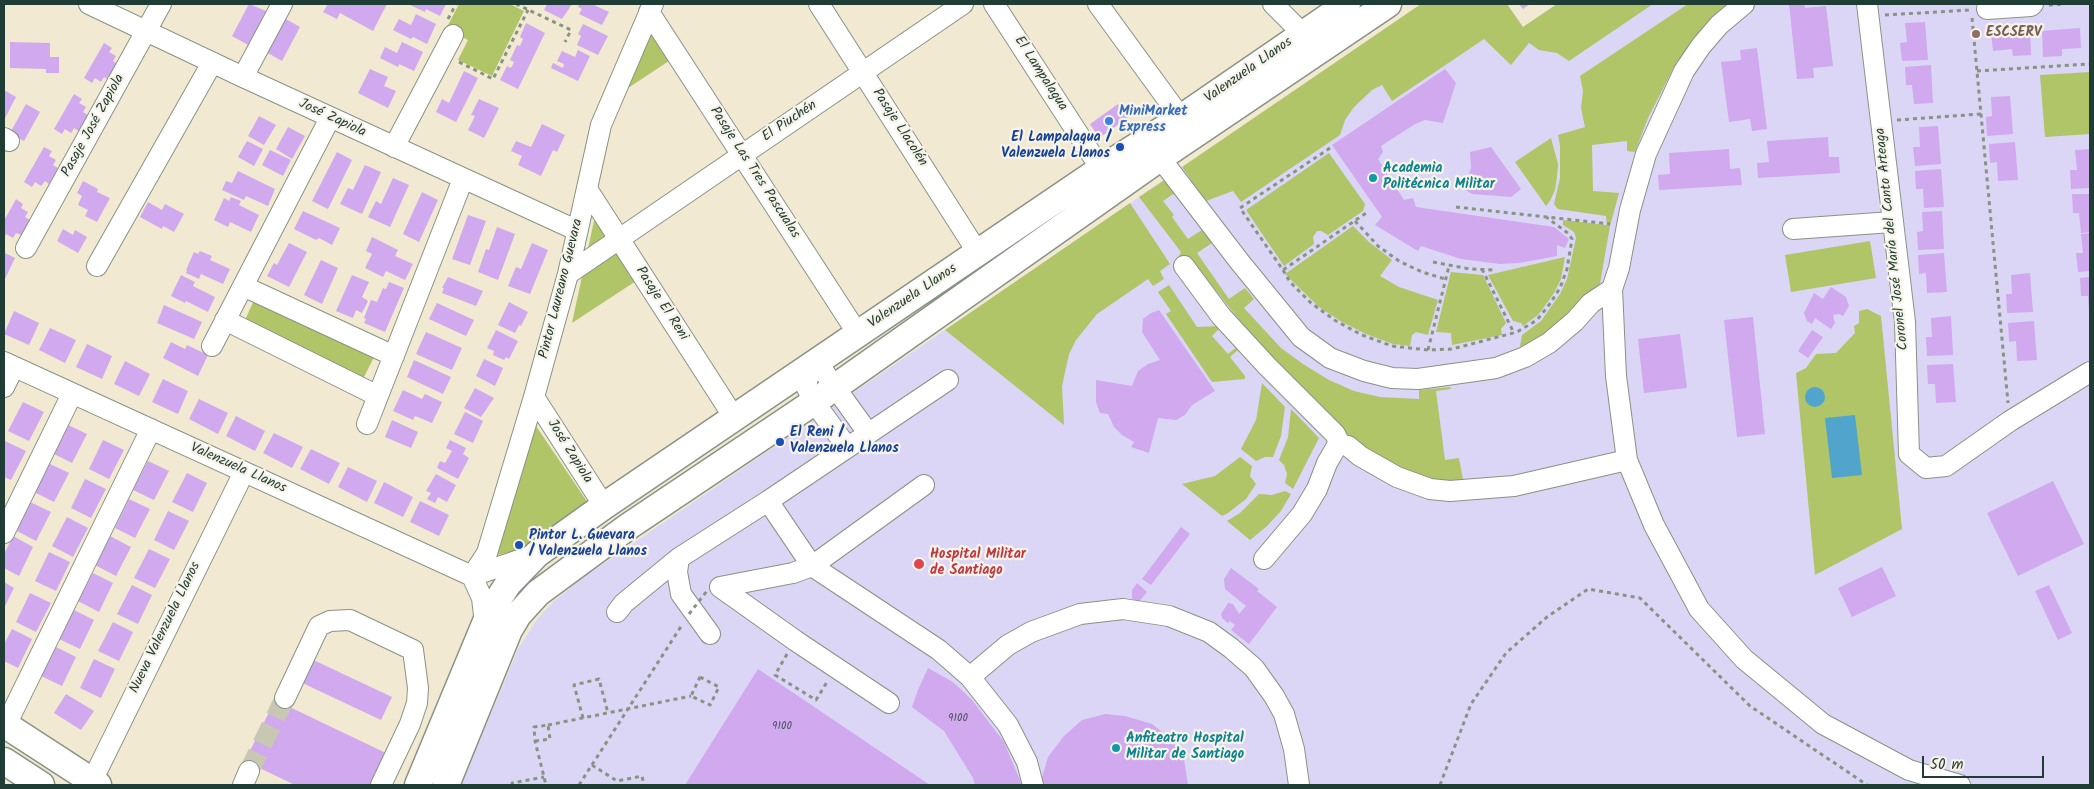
<!DOCTYPE html>
<html>
<head>
<meta charset="utf-8">
<style>
  body { margin:0 }
  #map { position:relative; width:2094px; height:789px; overflow:hidden; background:#f2e9d3; font-family:Kalam,sans-serif }
  canvas { display:block }
  .frame { position:absolute; inset:0; border:5px solid #1f3d34; pointer-events:none }
  .scale { position:absolute; left:1922px; top:756px; width:122px; height:22px; box-sizing:border-box; border:2px solid #1f3d34; border-top:0; padding-left:6px; font-size:15px; line-height:18px; white-space:nowrap; color:#1f3d34; -webkit-text-stroke:4px #f7f3e8; paint-order:stroke }
</style>
</head>
<body>
<div id="map">
<canvas width="2094" height="789"></canvas>
<div class="frame"></div>
<div class="scale">50 m</div>
</div>
<script>
const ctx = document.querySelector('canvas').getContext('2d');
ctx.lineJoin = 'round';
function fill(path, color) {
  ctx.fillStyle = color;
  ctx.fill(path, 'evenodd');
}
function poly(rows) {
  const path = new Path2D();
  for (const r of rows) {
    if (r.length === 3) {
      path.moveTo(r[0] + r[2], r[1]);
      path.arc(r[0], r[1], r[2], 0, 2 * Math.PI);
      continue;
    }
    path.moveTo(r[0], r[1]);
    for (let i = 2; i < r.length; i += 2) path.lineTo(r[i], r[i + 1]);
  }
  return path;
}
function stroke(path, color, width, dash) {
  ctx.strokeStyle = color;
  ctx.lineWidth = width;
  ctx.lineCap = dash ? 'butt' : 'round';
  ctx.setLineDash(dash || []);
  ctx.stroke(path);
}
function drawText(font, color, halo, rows, align = 'center') {
  ctx.font = font + ' Kalam,sans-serif';
  ctx.lineWidth = 4.5;
  ctx.setLineDash([]);
  ctx.textBaseline = 'middle';
  ctx.strokeStyle = halo;
  ctx.fillStyle = color;
  for (const [text, x, y, turn = 0] of rows) {
    ctx.save();
    ctx.translate(x, y);
    ctx.rotate((+turn || 0) * Math.PI / 180);
    ctx.textAlign = isNaN(turn) ? turn : align;
    if (halo) ctx.strokeText(text, 0, 0);
    ctx.fillText(text, 0, 0);
    ctx.restore();
  }
}
fill(poly([
  [1421,4,1507,4,1523,27,1557,4,2090,4,2090,785,461,785,519,647,538,618,554,601,584,577]
]), '#dcd6f6');
fill(poly([
  [459,4,510,4,524,11,492,76,458,60,468,40,446,29],
  [1421,4,1507,4,1523,27,1557,4,1653,4,1569,61,1557,53,1539,50,1529,43,1511,65,1484,39,1392,101,1382,85,1372,90,1354,107,1345,120,1340,135,1241,202,1233,191,1206,201,1182,167],
  [1688,4,1727,4,1710,19,1676,63,1648,118,1635,152,1627,151,1627,141,1592,145,1593,191,1619,193,1610,226,1599,289,1524,351,1520,346,1522,335,1541,321,1560,294,1567,279,1576,238,1574,232,1563,225,1563,220,1607,225,1606,216,1558,209,1554,204,1560,178,1560,146,1558,135,1585,127,1581,108,1583,91,1580,76],
  [652,29,672,59,628,88],
  [2090,72,2090,134,2045,137,2040,75],
  [1551,138,1558,164,1557,177,1555,190,1550,201,1546,206,1515,162],
  [1329,153,1365,204,1363,211,1328,235,1321,231,1317,231,1313,237,1314,244,1284,266,1246,210],
  [1169,177,1179,190,1163,201,1174,215,1172,217,1188,239,1205,228,1215,241,1197,253,1229,299,1245,288,1254,299,1244,308,1281,348,1303,364,1329,380,1354,391,1380,397,1419,399,1419,390,1450,387,1451,389,1436,391,1445,460,1459,458,1464,485,1419,479,1359,444,1335,424,1267,355,1191,259,1180,264,1177,260,1181,252,1139,197],
  [1130,203,1170,264,1160,271,1164,279,1153,286,1148,279,1097,314,1076,340,1069,354,1062,386,1064,425,945,330],
  [595,216,636,281,572,323],
  [1353,226,1369,242,1392,260,1380,276,1399,287,1438,300,1428,335,1416,332,1412,335,1410,346,1393,344,1366,334,1342,322,1319,307,1285,274],
  [1870,241,1876,278,1791,292,1785,255],
  [1565,257,1561,279,1554,293,1539,314,1523,326,1521,323,1513,321,1488,275],
  [1451,272,1483,275,1506,323,1501,329,1502,335,1452,345,1451,333,1436,332],
  [1169,285,1197,327,1219,326,1221,327,1212,336,1228,354,1238,346,1240,348,1230,357,1245,376,1245,379,1212,382,1166,314,1171,311,1158,292],
  [257,294,376,353,362,381,244,322],
  [1867,309,1881,316,1902,529,1815,575,1796,373,1806,368,1816,354,1836,353,1855,333,1854,326,1859,323,1859,311],
  [1262,383,1285,407,1281,436,1273,457,1265,457,1256,461,1241,449,1256,420],
  [1291,409,1319,438,1293,489,1285,483,1287,474,1284,465,1279,460,1288,437],
  [534,423,588,503,529,548,497,555],
  [1240,457,1252,466,1250,476,1256,484,1246,499,1228,513,1222,516,1182,484,1215,476],
  [1285,491,1291,494,1281,511,1266,527,1250,540,1227,521,1240,513,1259,494,1272,495]
]), '#b0c468');
fill(poly([
  [1815,397,10],
  [1855,415,1862,475,1832,478,1825,418]
]), '#51a5cd');
fill(poly([
  [249,4,266,11,248,45,232,36],
  [328,4,387,4,373,31,340,13,337,19,323,12],
  [408,4,446,4,440,16,426,9,425,12],
  [547,4,572,4,562,19,544,10],
  [579,4,592,4,609,12,602,25,579,14,582,9,578,7],
  [1519,4,1530,4,1523,9],
  [1789,4,1804,4,1805,8,1826,6,1833,66,1813,68,1814,78,1797,79],
  [416,14,436,24,427,44,413,37,411,39,393,30,399,19,411,25],
  [284,18,300,27,282,61,266,52],
  [1925,22,1928,60,1902,61,1900,43,1907,42,1905,23],
  [526,23,545,33,518,89,500,80,507,66,511,68,514,62,510,60,517,45,520,46,523,39,520,37],
  [583,24,608,36,598,55,577,45,581,36,578,34],
  [2080,28,2081,48,2062,49,2062,56,2043,57,2042,31],
  [2030,29,2031,55,2013,56,2012,49,1993,51,1991,31],
  [10,42,50,43,50,57,59,57,59,73,46,73,46,69,10,68],
  [402,42,423,52,414,71,399,64,398,67,380,58,385,47,397,53],
  [104,43,112,48,109,52,116,56,113,61,118,64,109,80,104,77,101,82,95,78,92,83,84,78],
  [1757,48,1767,129,1752,131,1750,119,1729,122,1721,62,1741,60,1740,50],
  [578,50,590,56,578,81,551,68,553,63,563,68,564,64,557,61,562,51,575,57],
  [1931,65,1933,103,1914,104,1912,85,1906,85,1905,67],
  [370,69,388,77,384,86,396,91,388,108,358,93],
  [1445,69,1456,83,1443,123,1425,120,1415,124,1381,146,1383,152,1378,159,1404,200,1413,198,1416,207,1554,227,1569,239,1565,248,1557,245,1557,256,1519,263,1500,264,1461,259,1421,246,1418,251,1375,225,1382,217,1332,145],
  [464,71,478,78,456,122,436,112,442,99,449,103],
  [4,90,16,97,4,120],
  [74,94,82,99,79,103,86,107,83,112,88,115,79,131,74,128,71,133,65,129,62,134,54,129],
  [2010,96,2013,134,1987,136,1986,117,1992,116,1991,97],
  [479,99,499,108,484,138,468,130,475,116,471,115],
  [26,104,40,112,24,141,10,133],
  [1118,104,1128,118,1099,138,1090,124],
  [259,116,276,125,264,145,248,136],
  [542,124,565,135,557,152,553,150,541,176,518,165,522,156,511,151,516,141,531,147],
  [1938,126,1941,164,1915,166,1913,147,1920,147,1919,127],
  [288,127,305,136,292,159,276,149],
  [1828,137,1829,157,1839,157,1840,173,1758,178,1757,163,1769,162,1767,141],
  [247,141,263,149,254,166,238,157],
  [2015,142,2018,180,1998,181,1997,162,1990,163,1989,144],
  [44,147,52,151,49,156,56,160,53,165,58,168,49,184,45,181,41,186,35,182,32,187,24,182],
  [1491,147,1521,189,1511,197,1472,194,1462,188,1467,180,1471,168,1470,152],
  [1729,149,1730,169,1740,168,1742,185,1659,190,1658,175,1670,174,1669,153],
  [2090,149,2090,188,2071,189,2070,170,2077,170,2075,150],
  [270,150,291,160,283,176,262,165],
  [337,152,352,160,328,209,312,201],
  [365,165,381,172,362,214,340,204,348,188,353,190],
  [1941,169,1944,207,1924,208,1923,189,1916,189,1915,171],
  [238,171,275,189,268,206,246,196,244,200,222,190,226,181,232,183],
  [393,178,409,185,390,227,368,217,376,201,381,204],
  [83,181,98,189,97,192,110,198,97,222,85,216,88,210,78,205,82,196,77,193],
  [422,192,438,200,419,242,403,234],
  [2072,194,2090,194,2090,232,2081,233,2079,213,2073,213],
  [231,197,241,201,239,205,259,215,251,232,230,222,228,227,214,220,224,198,229,201],
  [16,199,23,204,21,208,28,212,25,217,30,220,21,235,16,233,13,238,6,234,4,238,4,221],
  [148,202,162,210,165,204,184,214,174,232,163,226,162,229,140,217],
  [303,211,340,228,332,245,319,238,316,240,294,229],
  [1942,211,1944,249,1918,250,1917,232,1923,231,1922,212],
  [468,215,486,221,470,265,452,259],
  [497,227,515,234,498,280,478,272,486,249,489,250],
  [63,229,73,235,75,230,87,237,78,253,57,241],
  [2090,233,2090,271,2078,272,2076,253,2083,253,2081,234],
  [372,237,398,250,395,256,413,264,405,280,386,271,383,277,365,268,372,254,366,251],
  [289,243,307,252,289,287,267,276,274,263,277,265],
  [532,243,548,250,530,294,508,286,516,267,521,269],
  [200,251,212,256,210,260,230,269,223,284,201,274,199,279,186,273,187,270,186,270,194,252,198,254],
  [5,253,15,258,4,281,4,256],
  [1944,253,1947,292,1927,293,1926,273,1919,274,1918,255],
  [321,260,338,268,322,304,304,295],
  [2030,273,2033,312,2007,313,2006,294,2012,294,2011,275],
  [181,275,195,282,193,286,215,297,208,312,186,301,185,303,171,296],
  [352,275,369,282,362,297,368,301,362,313,356,310,353,318,336,311],
  [448,277,483,291,476,306,442,293,444,288,442,288],
  [2090,277,2090,312,2089,312,2088,296,2081,296,2080,278],
  [389,282,404,288,385,332,364,323,366,319,364,318,371,300,377,302,383,288,386,289],
  [1831,287,1846,297,1849,306,1843,316,1839,314,1833,315,1835,323,1831,329,1815,318,1812,324,1807,321,1804,313,1814,293,1823,299],
  [509,302,528,312,521,326,519,325,515,333,498,325],
  [437,303,474,320,466,336,429,319],
  [164,305,202,322,194,339,157,323],
  [1159,310,1215,391,1192,405,1185,415,1176,420,1158,418,1149,453,1131,447,1134,442,1122,435,1114,427,1108,414,1100,413,1096,402,1096,380,1132,386,1138,371,1148,364,1160,360,1142,332,1143,319,1151,313],
  [14,311,39,323,29,345,4,334],
  [1951,316,1953,355,1927,356,1926,337,1932,337,1931,318],
  [1753,317,1765,434,1737,437,1724,320],
  [2034,321,2037,360,2017,361,2016,341,2009,342,2008,323],
  [50,328,76,340,65,363,39,350],
  [496,330,518,341,509,359,506,357,504,360,493,355,494,351,487,348],
  [1812,330,1823,337,1808,358,1798,351],
  [426,332,462,348,452,370,416,354],
  [1680,334,1687,388,1644,393,1638,339],
  [171,342,185,349,187,345,208,355,198,376,163,358],
  [87,344,112,356,102,379,76,367],
  [484,359,503,368,495,386,476,376],
  [414,360,451,377,443,394,407,377],
  [125,361,150,374,139,396,114,384],
  [1953,364,1956,402,1936,403,1935,384,1928,384,1927,365],
  [163,379,188,391,178,414,152,402],
  [475,388,494,398,481,417,464,408],
  [403,390,422,399,425,394,442,402,432,423,415,416,413,420,393,411],
  [199,399,228,413,218,434,189,419],
  [23,402,44,412,29,441,8,431],
  [465,412,483,421,473,443,454,434],
  [236,416,265,431,255,451,226,436],
  [392,420,418,432,411,448,385,437],
  [66,424,87,434,72,463,52,453],
  [274,433,303,447,292,468,263,453],
  [103,440,124,450,109,479,89,469],
  [450,440,466,448,463,454,469,458,458,479,437,468,440,461,445,463,452,451,446,448],
  [5,441,26,451,11,480,4,477],
  [311,449,340,463,329,484,300,469],
  [148,461,169,471,154,500,133,490],
  [48,463,69,473,54,502,34,492],
  [348,467,377,481,367,502,338,487],
  [187,473,207,483,193,512,172,502],
  [436,474,456,485,447,502,438,497,435,503,427,499,431,493,426,491],
  [85,479,106,489,91,518,71,508],
  [2053,481,2084,544,2018,576,1987,513],
  [384,482,413,497,403,517,374,503],
  [129,499,150,509,135,538,115,528],
  [420,501,449,515,439,536,410,522],
  [30,502,51,512,36,541,15,530],
  [168,511,189,521,174,550,154,540],
  [67,517,88,528,73,557,52,546],
  [1181,527,1190,534,1151,585,1142,579],
  [13,536,33,547,19,576,4,568,4,554],
  [110,536,131,547,116,576,95,565],
  [149,549,170,559,155,588,134,578],
  [49,552,70,562,56,591,35,581],
  [1882,567,1896,596,1852,617,1838,588],
  [1231,568,1259,589,1257,591,1277,607,1249,644,1231,630,1235,625,1230,621,1228,623,1222,618,1221,614,1228,603,1233,604,1239,614,1246,606,1225,589,1224,579],
  [93,573,113,583,99,612,78,601],
  [4,582,14,588,4,608],
  [1137,583,1147,592,1138,603,1132,598,1132,590],
  [132,585,152,595,138,624,117,614],
  [2049,585,2072,633,2058,640,2035,591],
  [30,593,51,603,36,632,16,622],
  [74,610,94,620,80,649,59,639],
  [113,622,133,632,119,661,98,651],
  [12,629,32,639,18,668,4,661,4,644],
  [56,647,76,657,62,686,41,676],
  [307,657,392,697,381,720,296,680],
  [94,659,115,669,101,698,80,688],
  [928,668,953,682,972,700,1004,742,1022,785,975,785,973,778,944,731,912,707,918,690],
  [758,669,930,785,685,785],
  [66,694,94,711,81,730,54,713],
  [275,700,390,755,375,785,295,785,245,761],
  [1105,714,1125,716,1152,724,1170,738,1184,759,1188,785,1042,785,1041,781,1048,757,1064,736,1082,720]
]), '#d0a9ee');
stroke(poly([
  [249,771,285,698]
]), '#c8c7b3', 20, [20, 10]);
const minor = poly([
  [89,4,243,77,576,230],
  [819,4,978,253],
  [994,4,1101,169],
  [1098,4,1181,118],
  [1273,4,1303,34],
  [1744,4,1719,25,1701,46,1684,71,1646,154,1630,210,1619,268,1612,289,1616,376,1627,460,1654,525,1699,609,1744,659,1823,724,1909,770,1960,785],
  [1867,4,1905,322,1909,454,1926,468,1946,466,2010,421,2090,372],
  [1987,9,2031,6,2033,4],
  [649,12,858,334],
  [243,77,282,4],
  [4,138,9,141],
  [1151,146,1239,261,1301,337,1330,358,1364,371,1392,378,1418,379,1496,368,1525,357,1549,343,1575,321,1591,303,1612,289],
  [394,147,453,35],
  [587,189,735,419],
  [1793,229,1892,222],
  [26,248,161,4],
  [97,266,212,63],
  [1184,266,1221,316,1267,366,1335,434,1340,444],
  [568,274,963,4],
  [243,286,394,356],
  [225,320,378,396],
  [212,346,330,118],
  [4,362,472,576,482,598,485,624],
  [817,362,868,433],
  [811,367,806,386,814,402,847,447],
  [4,387,14,367],
  [534,397,604,506],
  [367,424,463,179],
  [768,501,812,566,939,650,970,677,1008,725,1027,762,1033,785],
  [4,533,72,394],
  [679,558,677,572,681,594,710,634],
  [1264,559,1302,514,1317,489,1327,463,1338,444,1348,446,1360,456,1397,477,1430,489,1450,491,1514,486,1627,460],
  [472,576,487,553,534,397,568,274,601,125,653,4],
  [472,576,537,554],
  [720,587,793,573,812,566,924,485],
  [720,587,796,641,889,703],
  [617,612,624,603,679,558,768,501,948,380],
  [970,677,1008,645,1031,632,1080,614,1123,609,1169,616,1209,632,1231,648,1254,668,1274,696,1284,714,1294,749,1299,785],
  [285,698,319,626,330,621,350,620,413,650,418,688,417,703,410,724,381,785],
  [6,725,151,429],
  [90,785,244,472],
  [243,785,249,771]
]);
const major = poly([
  [4,724,98,785],
  [4,761,41,785],
  [418,785,490,612,508,584,537,554,604,506,1101,169,1181,118,1347,4],
  [446,785,509,630,518,615,538,593,629,526,814,402,1160,158,1388,4]
]);
stroke(minor, '#889384', 22);
stroke(major, '#889384', 29);
stroke(poly([
  [516,4,571,30,565,42],
  [2049,5,2065,4],
  [1885,15,1971,10],
  [1972,18,2008,403],
  [448,19,456,4],
  [459,62,493,79,528,10],
  [1977,71,2090,64],
  [1897,120,1981,114],
  [1330,148,1240,208,1283,270,1369,211],
  [1456,207,1610,224],
  [1355,221,1378,246,1399,261,1422,272,1445,279],
  [1433,262,1470,269,1495,270],
  [1482,269,1514,333],
  [1283,270,1290,282,1311,303,1336,321,1362,335,1392,346,1428,350,1452,349,1517,332,1537,320,1549,305,1560,288,1567,269,1572,239,1569,234,1546,217],
  [1428,350,1449,266],
  [787,654,775,675,816,700,827,682],
  [700,677,719,687,710,705,691,696,700,677],
  [583,718,574,685,599,679,608,713],
  [548,725,691,696],
  [535,741,550,739,548,725,534,727,535,741,546,785],
  [592,765,617,781,642,776,644,785],
  [513,785,512,783,544,777],
  [579,785,682,625],
  [1440,785,1471,704,1506,653,1547,617,1588,589,1640,598,1750,706,1867,785]
]), '#889384', 3, [4, 4]);
stroke(minor, '#fff', 20);
stroke(major, '#fff', 26);
stroke(poly([
  [689,614,707,591]
]), '#889384', 3, [4, 4]);
for (const [x, y, r, color] of [
  [1976,34,5,"#8d6e63"],
  [1109,121,5,"#3f7fe0"],
  [1120,147,5,"#1a4fb4"],
  [1373,178,5,"#0f9aa8"],
  [780,442,5,"#1a4fb4"],
  [519,545,5,"#1a4fb4"],
  [919,564,6,"#e0444e"],
  [1116,748,5,"#0f9aa8"]
]) {
  const dot = new Path2D();
  dot.arc(x, y, r, 0, 2 * Math.PI);
  ctx.fillStyle = color;
  ctx.fill(dot);
  stroke(dot, '#f7f3e8', 2);
}
drawText('11px', '#4b5862', null, [
  ["9100",958,719],
  ["9100",782,727]
]);
drawText('bold 14px', '#785e54', '#f7f3e8', [
  ["ESCSERV",1986,34]
], 'left');
drawText('14px', '#1f3d34', '#f7f3e8', [
  ["Valenzuela Llanos",1249,71,-35],
  ["El Lampalagua",1040,74,57],
  ["José Zapiola",332,119,25],
  ["El Piuchén",790,122,-34],
  ["Pasaje José Zapiola",94,126,-61],
  ["Pasaje Llacolén",899,128,57],
  ["Pasaje Las Tres Pascualas",754,173,57],
  ["Coronel José María del Canto Arteaga",1893,239,-96],
  ["Pintor Laureano Guevara",562,289,-76],
  ["Valenzuela Llanos",913,297,-34],
  ["Pasaje El Reni",661,304,57],
  ["José Zapiola",569,452,58],
  ["Valenzuela Llanos",238,469,24],
  ["Nueva Valenzuela Llanos",166,628,-64]
]);
drawText('bold 14px', '#366cbe', '#f7f3e8', [
  ["MiniMarket",1119,113],
  ["Express",1119,129]
], 'left');
drawText('bold 14px', '#164399', '#f7f3e8', [
  ["El Lampalagua /",1110,139,"right"],
  ["Valenzuela Llanos",1110,155,"right"],
  ["El Reni /",790,434],
  ["Valenzuela Llanos",790,450],
  ["Pintor L. Guevara",529,537],
  ["/ Valenzuela Llanos",529,553]
], 'left');
drawText('bold 14px', '#0d838f', '#f7f3e8', [
  ["Academia",1383,170],
  ["Politécnica Militar",1383,186],
  ["Anfiteatro Hospital",1126,740],
  ["Militar de Santiago",1126,756]
], 'left');
drawText('bold 14px', '#be3a42', '#f7f3e8', [
  ["Hospital Militar",930,556],
  ["de Santiago",930,572]
], 'left');
</script>
</body>
</html>
